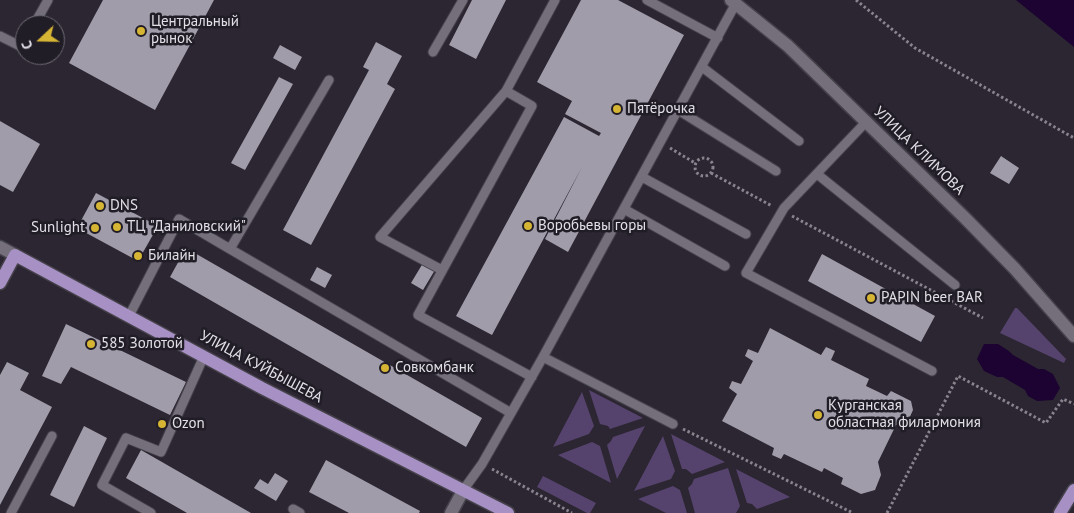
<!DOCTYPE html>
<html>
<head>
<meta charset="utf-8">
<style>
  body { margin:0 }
  #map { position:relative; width:1074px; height:513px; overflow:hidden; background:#2b2631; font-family:"PT Sans",sans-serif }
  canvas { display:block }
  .north { position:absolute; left:15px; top:15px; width:50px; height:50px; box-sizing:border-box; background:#211d27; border:1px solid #6e6b73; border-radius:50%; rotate:249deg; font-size:14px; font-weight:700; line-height:20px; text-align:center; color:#e2dfe6 }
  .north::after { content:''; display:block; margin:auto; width:18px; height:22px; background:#d6b534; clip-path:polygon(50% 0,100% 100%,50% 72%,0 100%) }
</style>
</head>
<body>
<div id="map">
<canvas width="1074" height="513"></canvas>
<div class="north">С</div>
</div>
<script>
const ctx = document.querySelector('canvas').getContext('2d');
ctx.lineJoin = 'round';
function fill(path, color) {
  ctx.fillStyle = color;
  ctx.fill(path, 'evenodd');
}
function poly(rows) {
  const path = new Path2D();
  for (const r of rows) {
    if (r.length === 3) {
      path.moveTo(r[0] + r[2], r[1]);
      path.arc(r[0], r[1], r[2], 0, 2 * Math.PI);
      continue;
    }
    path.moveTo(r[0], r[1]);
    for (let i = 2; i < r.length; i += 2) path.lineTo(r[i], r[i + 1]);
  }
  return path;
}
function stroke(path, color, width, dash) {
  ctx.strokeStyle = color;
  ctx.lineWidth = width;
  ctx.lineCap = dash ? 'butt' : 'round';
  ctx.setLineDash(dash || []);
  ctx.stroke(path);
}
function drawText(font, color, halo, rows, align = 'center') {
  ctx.font = font + ' "PT Sans",sans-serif';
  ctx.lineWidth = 5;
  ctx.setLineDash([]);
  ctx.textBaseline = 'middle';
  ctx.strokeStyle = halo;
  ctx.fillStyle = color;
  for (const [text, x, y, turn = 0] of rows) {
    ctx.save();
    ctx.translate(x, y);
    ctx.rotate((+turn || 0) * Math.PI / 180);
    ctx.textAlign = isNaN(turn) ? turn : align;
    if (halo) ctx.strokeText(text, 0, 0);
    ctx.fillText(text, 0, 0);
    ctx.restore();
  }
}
fill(poly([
  [1015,308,1017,308,1066,359,1064,363,1000,333],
  [589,390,643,418,610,429,608,426,600,424],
  [582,392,594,426,589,434,553,447],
  [645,426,617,479,607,445,611,441,613,437],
  [671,434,725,462,692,474,686,469,682,469],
  [663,436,675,471,671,479,634,491],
  [592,442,600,446,611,483,558,455],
  [728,468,740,506,736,513,695,513,688,488,692,484,694,479],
  [736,469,790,497,757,509,752,504,747,503],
  [543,476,596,503,590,513,587,513,537,487],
  [673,486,680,490,687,513,666,513,638,499]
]), '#55436d');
fill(poly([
  [1016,0,1074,0,1074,47,1048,26],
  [984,344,998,344,1009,351,1013,355,1038,369,1044,369,1053,374,1060,388,1053,400,1037,401,1028,396,1025,390,1003,377,997,377,984,371,977,359]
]), '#1c0332');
fill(poly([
  [103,0,214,0,155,110,69,63],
  [472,0,506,0,476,59,449,45],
  [581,0,618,0,684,35,568,252,545,239,582,167,492,335,456,316,564,117,599,136,601,133,565,114,572,101,537,82],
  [376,42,402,56,387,84,395,89,311,245,283,230,369,70,363,67],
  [280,45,302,57,295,70,273,58],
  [279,77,293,84,245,170,231,163],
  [0,121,40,144,13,192,0,185],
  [1001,156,1019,168,1009,184,990,173],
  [96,193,158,226,138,261,77,228],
  [186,248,482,418,466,447,170,277],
  [822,254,935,316,921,342,808,281],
  [423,263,435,270,423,290,411,283],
  [317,267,332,275,325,288,310,280],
  [66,324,186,382,170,415,71,367,61,384,42,376],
  [770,328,821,355,826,347,835,351,831,360,869,379,866,386,887,396,891,391,911,401,913,410,908,421,896,425,878,462,881,475,875,490,861,494,841,484,843,478,824,468,822,472,784,454,781,459,772,455,774,448,722,421,737,394,729,388,732,381,741,384,753,361,745,356,748,349,758,353],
  [7,362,29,373,20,390,52,407,0,505,0,375],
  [84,426,107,438,74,507,50,495],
  [141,450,251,513,187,513,126,478],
  [326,460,420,511,419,513,349,513,309,492],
  [275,473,288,481,276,501,254,488,260,479,268,484]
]), '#a19ca9');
const lane = poly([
  [647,0,718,38],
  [34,25,48,0],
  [0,36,22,47,25,41],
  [433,52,463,0],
  [702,67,799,141],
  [506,91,532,106,418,315,532,377],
  [678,110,776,171],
  [866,122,784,208,746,273,932,371],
  [817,174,955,285],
  [642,177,746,234],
  [624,209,725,266],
  [230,249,511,413],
  [442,270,380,237,506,91,555,0],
  [129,316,179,219,230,249,329,80],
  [543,357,736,3],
  [464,489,482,464,543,357,673,424],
  [293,509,300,513],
  [11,513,52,436],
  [151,513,102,485,126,438,161,452,204,356]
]);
const secondary = poly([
  [731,0,788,46,966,219,1015,269,1074,336],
  [0,247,15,255],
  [451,513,464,489]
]);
const primary = poly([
  [0,283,15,255,262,388,508,513],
  [1060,513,1074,490]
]);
stroke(lane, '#45414a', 11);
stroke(secondary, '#45414a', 15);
stroke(primary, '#45414a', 15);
stroke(poly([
  [856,0,915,48,1074,138],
  [670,148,695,163],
  [704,167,9],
  [711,173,772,206],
  [792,216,983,318],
  [683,429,853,513],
  [492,469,572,513],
  [887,513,958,376,1046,423,1063,399,1074,404]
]), '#88848d', 3, [2.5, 2.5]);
stroke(lane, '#746f7b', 9);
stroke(secondary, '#746f7b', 12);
stroke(primary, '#a791c4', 12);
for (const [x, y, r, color] of [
  [141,31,5,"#d6b534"],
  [617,109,5,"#d6b534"],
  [100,206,5,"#d6b534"],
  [528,226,5,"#d6b534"],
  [117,227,5,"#d6b534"],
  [95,228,5,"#d6b534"],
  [138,256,5,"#d6b534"],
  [871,298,5,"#d6b534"],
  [91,344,5,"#d6b534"],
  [385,368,5,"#d6b534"],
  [818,415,5,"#d6b534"],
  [162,424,5,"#d6b534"]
]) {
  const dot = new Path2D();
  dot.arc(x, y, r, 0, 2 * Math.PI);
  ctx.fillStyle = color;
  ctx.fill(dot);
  stroke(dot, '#211d27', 2);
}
drawText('15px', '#e2dfe6', '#211d27', [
  ["Центральный",151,22],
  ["рынок",151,39],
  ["Пятёрочка",627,109],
  ["DNS",110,206],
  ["Воробьевы горы",538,226],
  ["ТЦ \"Даниловский\"",127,227],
  ["Sunlight",85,228,"right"],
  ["Билайн",148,256],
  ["PAPIN beer BAR",881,298],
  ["585 Золотой",101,344],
  ["Совкомбанк",395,368],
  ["Курганская",828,406],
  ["областная филармония",828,423],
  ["Ozon",172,424]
], 'left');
drawText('15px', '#e2dfe6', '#211d27', [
  ["УЛИЦА КЛИМОВА",919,151,44],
  ["УЛИЦА КУЙБЫШЕВА",261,367,28]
]);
</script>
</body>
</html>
